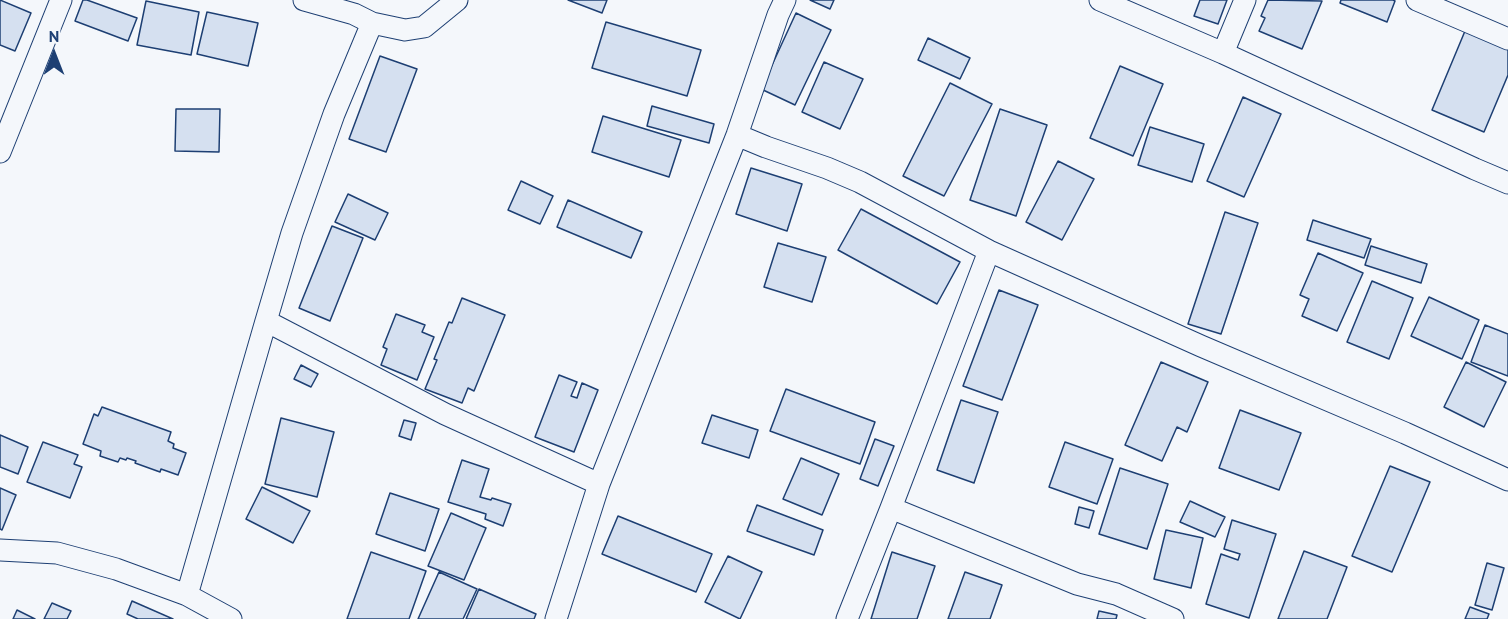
<!DOCTYPE html>
<html>
<head>
<meta charset="utf-8">
<style>
  body { margin:0 }
  #map { position:relative; width:1508px; height:619px; overflow:hidden; background:#f4f7fb; font-family:"PT Sans",sans-serif }
  canvas { display:block }
  .north { position:absolute; left:24px; top:24px; width:60px; height:60px; -webkit-text-stroke:4px #f4f7fb; paint-order:stroke; rotate:0deg; font-size:16px; font-weight:700; line-height:24px; text-align:center; color:#1d3f73 }
  .north::after { content:''; display:block; margin:auto; width:21px; height:27px; background:#1d3f73; clip-path:polygon(50% 0,100% 100%,50% 72%,0 100%) }
</style>
</head>
<body>
<div id="map">
<canvas width="1508" height="619"></canvas>
<div class="north">N</div>
</div>
<script>
const ctx = document.querySelector('canvas').getContext('2d');
ctx.lineJoin = 'round';
function fill(path, color) {
  ctx.fillStyle = color;
  ctx.fill(path, 'evenodd');
}
function poly(rows) {
  const path = new Path2D();
  for (const r of rows) {
    path.moveTo(r[0], r[1]);
    for (let i = 2; i < r.length; i += 2) path.lineTo(r[i], r[i + 1]);
  }
  return path;
}
function stroke(path, color, width, dash) {
  ctx.strokeStyle = color;
  ctx.lineWidth = width;
  ctx.lineCap = dash ? 'butt' : 'round';
  ctx.setLineDash(dash || []);
  ctx.stroke(path);
}
const building = poly([
  [0,0,31,13,15,51,0,45,0,0],
  [83,0,87,0,137,18,128,41,75,21,83,0],
  [568,0,607,0,602,13,568,0],
  [810,0,834,0,830,9,810,0],
  [1200,0,1227,0,1218,24,1194,16,1200,0],
  [1268,0,1322,1,1302,49,1259,31,1265,18,1261,16,1268,0],
  [1341,0,1393,0,1395,1,1387,22,1340,3,1341,0],
  [146,1,199,12,191,55,137,45,146,1],
  [207,12,258,23,248,66,197,54,207,12],
  [796,13,831,30,795,105,761,89,796,13],
  [606,22,701,50,687,96,592,68,606,22],
  [1465,31,1508,49,1508,75,1484,132,1432,110,1465,31],
  [928,38,970,58,960,79,918,60,928,38],
  [380,56,417,69,386,152,349,139,380,56],
  [824,62,863,79,840,129,802,112,824,62],
  [1120,66,1163,84,1133,156,1090,138,1120,66],
  [950,83,992,104,944,196,903,176,950,83],
  [1243,97,1281,114,1244,197,1207,181,1243,97],
  [652,106,714,124,709,143,647,126,652,106],
  [176,109,220,109,219,152,175,151,176,109],
  [1000,109,1047,125,1016,216,970,200,1000,109],
  [603,116,681,140,669,177,592,152,603,116],
  [1150,127,1204,144,1192,182,1138,165,1150,127],
  [1058,161,1094,179,1062,240,1026,222,1058,161],
  [751,168,802,184,787,231,736,214,751,168],
  [521,181,553,196,540,224,508,210,521,181],
  [348,194,388,213,375,240,335,222,348,194],
  [568,200,642,232,631,258,557,227,568,200],
  [861,209,960,262,937,304,838,250,861,209],
  [1225,212,1258,223,1221,334,1188,324,1225,212],
  [1313,220,1371,239,1364,258,1307,240,1313,220],
  [332,226,363,238,330,321,299,308,332,226],
  [778,243,826,257,812,302,764,287,778,243],
  [1371,246,1427,264,1421,283,1365,265,1371,246],
  [1318,253,1363,273,1337,331,1302,316,1309,299,1300,295,1318,253],
  [1372,281,1413,298,1389,359,1347,342,1372,281],
  [999,290,1038,305,1002,400,963,386,999,290],
  [1429,297,1479,320,1462,359,1411,336,1429,297],
  [462,298,505,315,474,391,468,388,462,403,425,389,437,360,434,359,449,322,452,323,462,298],
  [396,314,425,325,422,332,434,337,417,380,381,365,387,349,383,347,396,314],
  [1485,325,1508,334,1508,376,1471,362,1485,325],
  [1161,362,1208,382,1187,432,1177,427,1162,461,1125,445,1161,362],
  [1466,362,1506,382,1484,427,1444,407,1466,362],
  [301,365,318,374,311,387,294,379,301,365],
  [559,375,577,382,571,396,577,398,582,383,598,390,574,452,535,437,559,375],
  [786,389,875,422,860,464,770,431,786,389],
  [961,400,998,412,974,483,937,470,961,400],
  [102,407,171,432,168,441,174,444,173,448,186,453,178,475,161,469,160,472,135,463,136,461,127,458,126,460,120,458,118,462,100,456,101,451,83,444,94,414,98,416,102,407],
  [1240,410,1301,433,1279,490,1219,468,1240,410],
  [712,415,758,430,749,458,702,443,712,415],
  [281,418,334,432,317,497,265,484,281,418],
  [404,420,416,423,411,440,399,436,404,420],
  [0,435,28,447,18,474,0,467,0,435],
  [875,439,894,446,878,486,860,479,875,439],
  [43,442,78,455,74,464,82,467,70,498,27,482,43,442],
  [1065,442,1113,459,1097,504,1049,487,1065,442],
  [801,458,839,474,822,515,783,499,801,458],
  [462,460,489,469,480,497,491,500,492,498,511,504,503,526,485,519,486,514,448,502,462,460],
  [1390,466,1430,482,1392,572,1352,556,1390,466],
  [1120,468,1168,484,1147,549,1099,534,1120,468],
  [262,487,310,511,293,543,246,519,262,487],
  [0,488,16,495,2,530,0,529,0,488],
  [390,493,439,509,425,551,376,534,390,493],
  [1190,501,1225,517,1215,537,1180,522,1190,501],
  [757,505,823,530,814,555,747,531,757,505],
  [1079,507,1094,511,1089,528,1075,524,1079,507],
  [451,513,486,528,464,580,428,566,451,513],
  [618,516,712,554,696,592,602,554,618,516],
  [1232,520,1276,534,1249,618,1206,604,1221,554,1238,560,1240,554,1224,549,1232,520],
  [1166,530,1203,538,1191,588,1154,579,1166,530],
  [1304,551,1347,567,1327,619,1278,619,1304,551],
  [371,552,426,571,409,619,347,619,371,552],
  [892,552,935,566,917,619,871,619,892,552],
  [728,556,762,572,740,619,705,602,728,556],
  [1487,563,1504,568,1492,610,1475,605,1487,563],
  [439,572,477,589,463,619,418,619,439,572],
  [965,572,1002,585,990,619,948,619,965,572],
  [479,589,536,614,534,619,466,619,479,589],
  [132,601,173,619,138,619,127,614,132,601],
  [52,603,71,611,67,619,44,619,52,603],
  [1470,607,1489,614,1487,619,1465,619,1470,607],
  [17,610,35,619,13,619,17,610],
  [1099,611,1117,615,1116,619,1097,619,1099,611]
]);
fill(building, '#d5e0f0');
stroke(building, '#1d3f73', 1.5);
const minor = poly([
  [304,0,354,14,372,23,405,30,424,27,457,0],
  [1100,0,1223,53,1475,169,1508,183],
  [1417,0,1508,39],
  [372,23,334,114,292,233,266,321,445,414,599,484],
  [1223,53,1245,0],
  [737,135,766,147,827,168,860,182,989,251,1201,346,1405,433,1508,480],
  [0,152,61,0],
  [891,508,1077,584,1116,594,1173,619],
  [0,550,57,553,116,569,187,595,231,619],
  [187,595,266,321],
  [556,619,599,484,737,135,778,15,785,0],
  [847,619,891,508,989,251]
]);
stroke(minor, '#1d3f73', 23);
stroke(minor, '#f4f7fb', 21);
</script>
</body>
</html>
